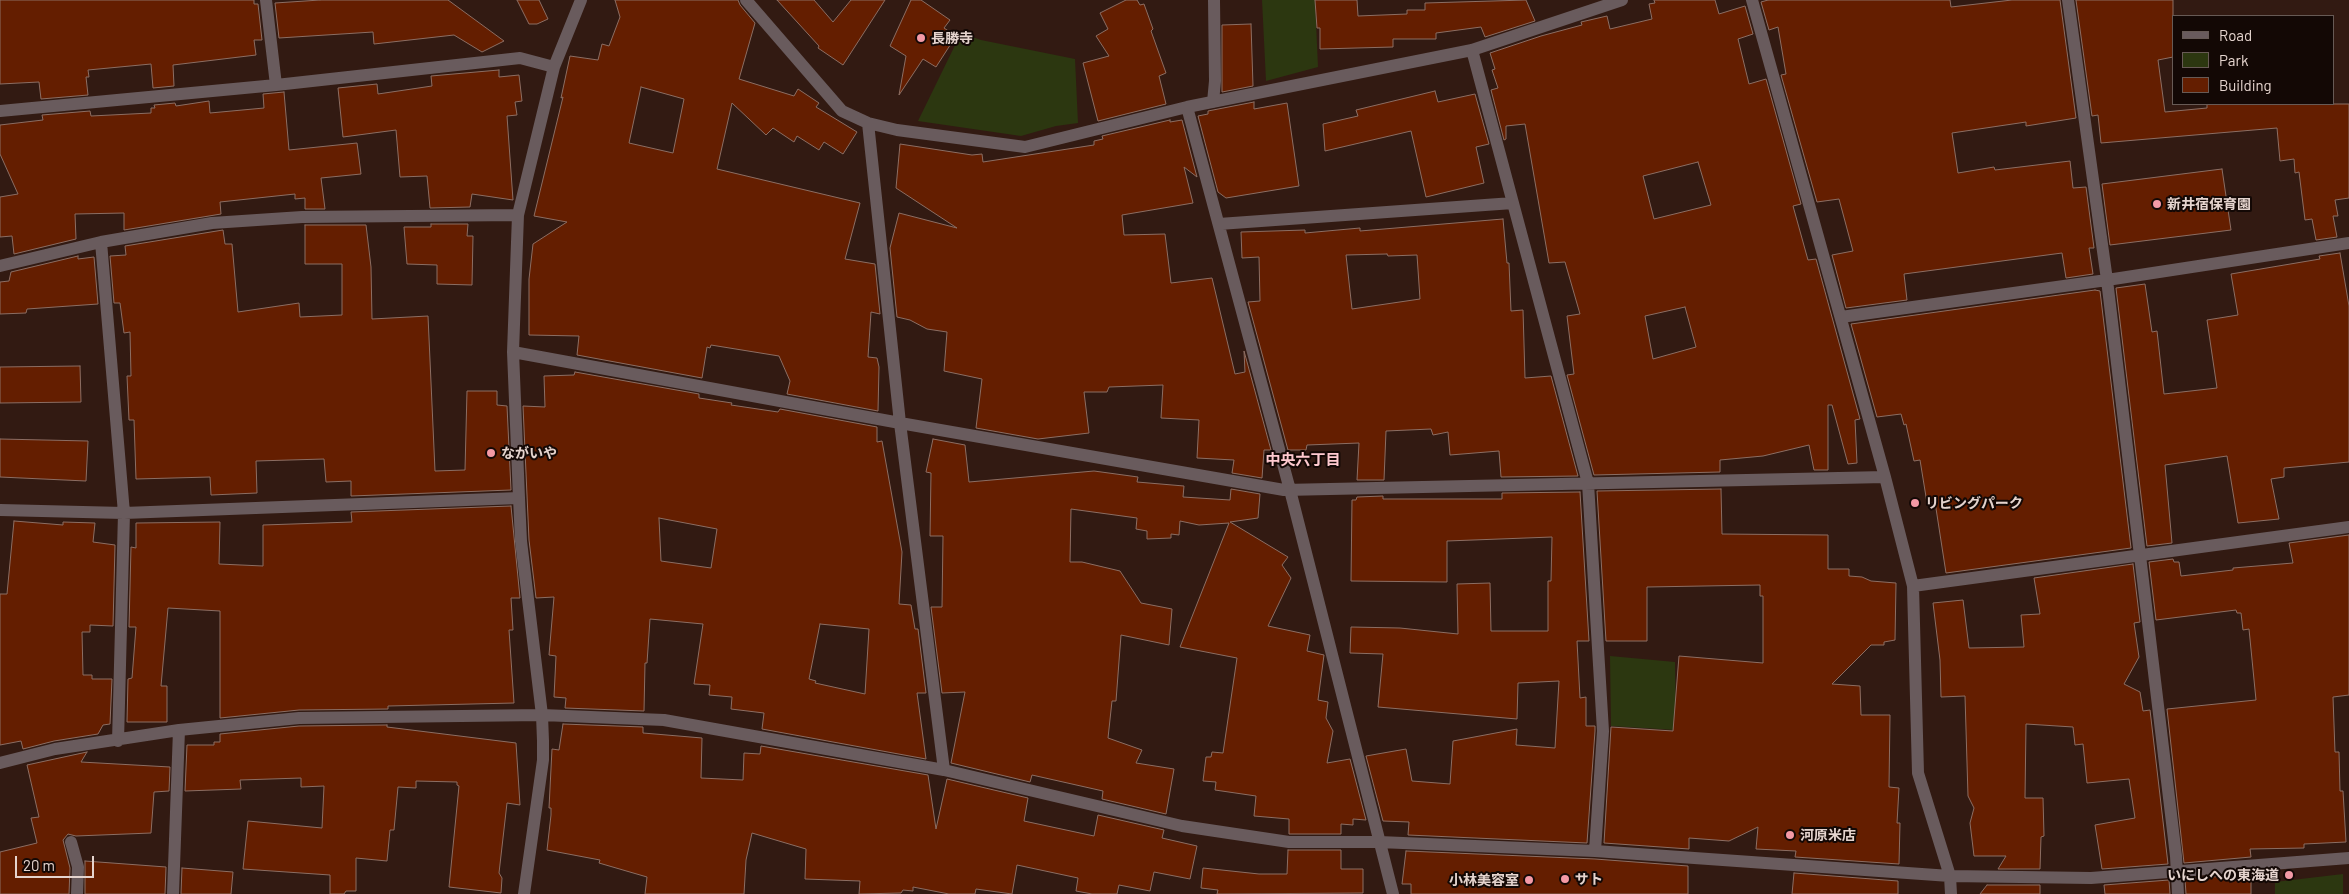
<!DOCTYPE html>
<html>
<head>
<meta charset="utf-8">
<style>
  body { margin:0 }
  #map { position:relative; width:2349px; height:894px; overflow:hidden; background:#321a12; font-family:Barlow,sans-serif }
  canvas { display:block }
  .legend { position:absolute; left:2172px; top:15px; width:162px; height:90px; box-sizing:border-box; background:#130805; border:1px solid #675a55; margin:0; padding:6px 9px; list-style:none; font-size:15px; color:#e5d4ce }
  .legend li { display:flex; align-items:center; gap:10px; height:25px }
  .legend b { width:25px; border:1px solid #675a55 }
  .scale { position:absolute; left:15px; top:856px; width:79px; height:22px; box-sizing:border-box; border:2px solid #e5d4ce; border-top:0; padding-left:6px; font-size:15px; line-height:18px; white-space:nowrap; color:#e5d4ce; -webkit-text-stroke:4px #130805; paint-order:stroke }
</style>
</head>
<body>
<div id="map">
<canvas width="2349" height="894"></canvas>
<ul class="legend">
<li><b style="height:6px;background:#695b5d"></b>Road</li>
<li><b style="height:14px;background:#2c3710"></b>Park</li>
<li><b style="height:14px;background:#641e00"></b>Building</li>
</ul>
<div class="scale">20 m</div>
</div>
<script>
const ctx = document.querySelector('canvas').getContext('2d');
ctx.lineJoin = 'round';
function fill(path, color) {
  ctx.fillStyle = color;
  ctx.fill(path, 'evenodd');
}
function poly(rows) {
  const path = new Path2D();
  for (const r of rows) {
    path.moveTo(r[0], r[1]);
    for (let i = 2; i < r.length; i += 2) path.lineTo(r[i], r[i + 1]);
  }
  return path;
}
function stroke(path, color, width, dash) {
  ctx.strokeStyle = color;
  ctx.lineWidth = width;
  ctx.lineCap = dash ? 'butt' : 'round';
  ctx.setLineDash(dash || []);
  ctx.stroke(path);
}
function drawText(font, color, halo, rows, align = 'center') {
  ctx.font = font + ' Barlow,"Noto Sans JP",sans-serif';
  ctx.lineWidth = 4;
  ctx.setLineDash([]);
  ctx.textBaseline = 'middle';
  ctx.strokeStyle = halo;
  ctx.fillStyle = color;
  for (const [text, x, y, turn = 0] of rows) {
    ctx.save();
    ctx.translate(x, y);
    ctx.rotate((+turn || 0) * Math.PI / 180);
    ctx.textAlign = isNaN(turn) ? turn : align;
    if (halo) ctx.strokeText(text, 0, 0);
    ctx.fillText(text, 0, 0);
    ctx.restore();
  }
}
fill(poly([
  [1262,0,1315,0,1318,67,1266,81],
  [961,33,981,40,1075,59,1078,123,1056,126,1021,136,918,121],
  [1610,656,1675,662,1676,730,1611,726],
  [2343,874,2343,894,2275,894,2275,882]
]), '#2c3710');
const building = poly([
  [0,0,254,0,254,4,258,4,262,40,254,40,256,55,173,65,174,86,153,88,151,64,88,70,89,77,86,77,88,95,41,99,39,82,0,84,0,0],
  [320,0,448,0,504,41,482,52,454,35,374,44,373,32,279,38,275,3,320,0],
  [517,0,539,0,548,19,537,24,529,24,517,0],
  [615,0,738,0,740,5,755,23,739,79,794,96,798,89,819,103,816,107,857,132,843,154,824,142,819,150,797,136,794,142,773,128,766,135,732,103,717,169,860,203,845,259,875,264,880,314,871,312,868,357,877,358,879,367,878,411,787,394,790,381,779,356,711,345,710,348,707,347,702,378,577,355,579,336,529,335,529,279,533,244,567,222,534,216,563,97,561,98,570,56,598,60,602,44,609,46,620,17,615,0],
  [641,87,684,99,673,153,629,143,641,87],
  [777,0,814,0,833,22,851,0,885,0,843,65,818,48,819,46,777,0],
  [911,0,921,0,950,20,944,28,956,36,936,67,923,59,899,95,906,56,890,46,911,0],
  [1126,0,1137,0,1140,5,1144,4,1153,29,1151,31,1166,73,1159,76,1166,104,1098,121,1083,63,1109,56,1096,36,1108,29,1100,13,1126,0],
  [1315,0,1357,0,1358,16,1407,14,1407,10,1425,10,1425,3,1526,0,1535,21,1485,37,1481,27,1436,33,1436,39,1393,39,1393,47,1320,49,1320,28,1317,28,1315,0],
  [1654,0,1715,0,1719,14,1745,6,1753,34,1738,39,1749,84,1766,79,1801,204,1793,206,1808,260,1816,259,1860,419,1855,420,1857,463,1848,464,1832,405,1828,405,1828,470,1814,470,1809,445,1763,456,1720,460,1720,472,1594,475,1567,375,1574,374,1567,316,1580,314,1565,262,1549,263,1525,124,1506,126,1506,139,1504,140,1491,90,1498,88,1492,70,1495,69,1490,53,1541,36,1582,25,1581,22,1607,16,1610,29,1652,19,1649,4,1655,3,1654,0],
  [1698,162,1711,205,1654,219,1643,176,1698,162],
  [1685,307,1696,347,1653,359,1645,316,1685,307],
  [1768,0,1950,0,1951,7,2012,0,2060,0,2076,118,2026,126,2026,122,1952,133,1958,173,1994,167,1995,170,2070,161,2073,188,2086,187,2094,248,2089,248,2093,274,2066,278,2062,253,1904,274,1907,300,1846,308,1832,255,1853,251,1839,199,1817,202,1781,75,1786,74,1778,27,1769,30,1761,2,1768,0],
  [2076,0,2173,0,2173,57,2158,60,2165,112,2207,108,2207,104,2349,104,2349,198,2335,200,2338,216,2333,216,2337,237,2316,240,2312,219,2305,220,2299,172,2295,173,2294,159,2280,161,2277,128,2101,143,2098,115,2092,116,2076,0],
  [1251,24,1253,86,1222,92,1222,25,1251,24],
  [499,70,499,77,519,75,522,101,515,102,517,115,507,116,513,200,472,194,470,207,430,208,427,176,400,177,396,130,343,137,338,88,377,84,378,94,432,86,431,76,499,70],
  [1435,91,1438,102,1475,94,1489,144,1476,147,1484,183,1426,197,1411,131,1325,151,1323,124,1358,116,1356,110,1435,91],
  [284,92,289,150,357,143,361,174,321,178,325,209,305,209,305,198,295,199,295,194,220,202,221,214,124,230,124,213,75,214,76,239,14,254,12,236,0,237,0,197,18,194,0,154,0,125,43,120,42,115,90,111,91,116,151,113,151,108,155,108,154,105,175,103,176,106,209,101,210,113,264,108,263,94,284,92],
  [1254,102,1254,109,1287,103,1299,186,1226,198,1218,192,1198,116,1208,114,1208,111,1254,102],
  [1170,120,1170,122,1182,120,1197,177,1184,167,1193,203,1122,215,1124,235,1165,234,1171,283,1212,278,1235,374,1245,372,1244,351,1271,450,1264,450,1262,478,1232,473,1234,460,1197,458,1199,420,1161,418,1163,385,1109,387,1107,392,1084,392,1089,433,1038,439,976,428,982,379,944,371,947,332,927,329,910,320,897,317,890,248,899,213,957,228,896,188,900,144,972,155,982,154,983,162,1094,145,1094,141,1103,139,1102,136,1170,120],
  [2222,169,2231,230,2110,245,2102,184,2222,169],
  [1503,219,1507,263,1509,263,1511,311,1523,310,1525,378,1551,376,1578,476,1501,477,1499,451,1450,455,1448,432,1433,435,1431,429,1386,431,1384,480,1357,480,1359,443,1307,445,1306,450,1288,450,1248,302,1260,301,1259,257,1242,258,1241,232,1305,230,1305,233,1360,228,1360,231,1503,219],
  [1387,254,1388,256,1417,255,1420,299,1352,309,1346,255,1387,254],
  [431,224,468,224,467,236,473,236,472,285,437,284,437,265,407,264,404,227,431,227,431,224],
  [305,225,366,225,371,267,372,319,428,316,435,471,465,470,467,391,497,391,497,405,507,406,511,490,351,496,351,481,326,482,324,459,256,461,257,493,211,495,210,477,136,479,134,420,129,420,127,376,131,376,130,332,124,333,120,303,114,303,110,256,126,255,125,246,223,230,225,244,232,244,238,312,299,303,300,317,342,315,342,264,305,264,305,225],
  [2340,253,2349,306,2349,462,2284,468,2284,477,2271,479,2279,519,2238,523,2227,456,2165,465,2172,543,2147,546,2116,288,2145,284,2152,332,2157,331,2164,394,2217,388,2207,320,2238,315,2231,274,2320,259,2319,256,2340,253],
  [78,256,78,259,94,257,98,304,27,309,26,313,0,314,0,282,9,281,11,272,78,256],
  [2095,290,2100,291,2131,548,1946,573,1935,502,1927,503,1920,460,1914,461,1906,424,1904,425,1901,414,1877,417,1851,324,2095,290],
  [80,366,81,402,0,403,0,367,80,366],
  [575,372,699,394,699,398,732,403,731,405,778,412,780,409,877,427,877,442,882,441,902,552,899,604,911,605,915,629,918,629,926,693,917,693,926,759,762,729,764,713,731,709,732,697,709,695,710,685,694,684,703,624,650,619,647,663,645,663,644,711,565,708,566,698,554,697,556,656,549,655,554,597,536,598,529,540,523,406,545,407,544,376,574,375,575,372],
  [659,518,717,529,711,568,661,561,659,518],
  [820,624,869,629,865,694,815,683,816,681,809,679,820,624],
  [0,439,88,441,86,481,0,477,0,439],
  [933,439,965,445,969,482,1094,471,1138,477,1137,482,1184,486,1183,497,1230,500,1231,489,1260,494,1258,518,1230,522,1288,557,1282,565,1291,578,1268,626,1310,635,1307,651,1324,655,1318,700,1328,702,1326,718,1333,731,1327,763,1350,759,1366,820,1353,819,1353,825,1341,824,1341,834,1289,834,1289,819,1254,816,1256,796,1215,790,1216,782,1203,781,1206,757,1211,757,1212,752,1223,753,1237,658,1180,647,1229,523,1199,525,1180,521,1179,535,1171,534,1171,538,1147,539,1147,531,1136,529,1137,518,1071,509,1070,562,1082,562,1120,571,1141,603,1172,609,1169,645,1121,635,1116,701,1112,701,1108,738,1142,750,1136,763,1174,769,1166,814,1102,799,1103,791,1032,775,1030,782,951,763,965,692,942,693,931,607,942,607,943,536,930,536,931,473,926,472,933,439],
  [1721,489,1722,534,1828,535,1828,569,1849,569,1849,576,1862,577,1871,581,1896,583,1895,640,1884,642,1884,645,1871,645,1832,684,1860,686,1861,715,1890,715,1889,787,1899,788,1897,823,1900,823,1899,864,1795,857,1796,851,1756,849,1758,827,1729,841,1689,838,1689,849,1604,843,1611,727,1673,731,1679,656,1763,663,1763,596,1760,596,1760,585,1647,587,1647,641,1606,641,1597,491,1721,489],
  [1580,492,1589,641,1577,641,1580,698,1586,697,1586,726,1595,726,1595,731,1587,843,1408,835,1409,822,1383,821,1366,756,1406,749,1412,781,1450,784,1453,741,1517,729,1516,745,1555,748,1559,681,1518,683,1517,719,1378,707,1383,654,1350,653,1351,627,1400,628,1458,634,1457,584,1490,583,1491,631,1548,631,1548,581,1551,581,1552,537,1447,541,1447,582,1351,581,1352,500,1356,500,1357,497,1383,496,1383,499,1502,499,1502,493,1580,492],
  [511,506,520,598,511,598,513,630,509,630,514,703,388,706,388,709,299,710,220,718,220,611,168,608,161,686,167,686,167,722,127,722,128,679,132,678,136,627,129,627,131,547,136,548,136,523,220,522,219,564,263,566,263,525,352,522,351,512,511,506],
  [14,521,63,525,63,522,95,523,93,542,115,545,113,626,90,625,90,632,82,632,83,675,92,675,92,679,112,679,110,724,103,725,98,734,54,741,23,749,21,741,0,745,0,594,7,594,14,521],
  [2349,535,2349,695,2333,697,2335,752,2339,752,2340,791,2343,791,2346,842,2304,844,2304,848,2250,849,2251,857,2184,863,2167,709,2256,700,2249,629,2243,630,2241,613,2237,613,2236,610,2156,620,2149,562,2173,559,2174,562,2179,562,2181,576,2233,570,2233,568,2293,563,2289,543,2349,535],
  [2133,564,2140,622,2134,623,2139,657,2124,684,2140,692,2143,711,2150,710,2168,864,2102,869,2095,825,2135,818,2129,779,2087,783,2083,744,2075,745,2073,727,2026,724,2025,798,2043,798,2044,836,2041,837,2040,869,1998,869,2006,856,1974,856,1970,823,1974,808,1968,796,1965,696,1941,697,1940,660,1933,603,1963,600,1969,648,2024,647,2021,615,2040,614,2034,578,2133,564],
  [563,724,643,727,643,733,702,738,701,778,743,780,744,753,760,754,761,746,928,775,936,829,947,779,1028,798,1024,821,1094,836,1098,815,1164,830,1162,838,1197,846,1190,879,1154,872,1150,891,1119,885,1117,894,1092,894,1076,891,1078,878,1017,865,1012,894,976,889,975,894,949,894,913,887,913,891,903,890,901,893,859,894,860,881,805,879,806,849,752,833,746,860,744,894,645,894,647,877,599,863,600,860,547,850,551,815,551,808,549,808,552,749,559,750,563,724],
  [387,725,387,727,516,743,520,805,507,803,499,873,502,878,501,893,449,887,459,786,457,785,457,782,416,781,416,788,398,787,394,830,390,830,387,861,356,858,356,891,346,891,344,894,330,894,330,875,243,869,248,821,322,828,324,786,301,787,301,778,240,780,241,789,185,791,187,745,214,745,214,742,220,742,220,734,299,726,387,725],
  [87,752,81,762,170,767,169,791,154,792,151,833,76,836,68,834,63,840,70,868,69,894,0,894,0,852,37,843,31,818,39,817,27,765,87,752],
  [1288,850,1341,850,1341,869,1363,869,1363,893,1217,894,1218,890,1201,888,1203,868,1259,874,1287,874,1288,850],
  [1406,851,1595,859,1688,866,1688,894,1411,894,1411,884,1402,884,1406,851],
  [85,861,166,867,165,894,85,894,85,861],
  [182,868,233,872,231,894,181,894,182,868],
  [1794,873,1898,881,1898,894,1792,894,1794,873],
  [2251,874,2251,894,2186,894,2185,879,2251,874],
  [2169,880,2170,894,2105,894,2104,885,2169,880],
  [1987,885,2040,885,2040,894,1980,894,1987,885]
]);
fill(building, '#641e00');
stroke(building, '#8c6e63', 1);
stroke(poly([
  [266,0,276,85],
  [746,0,842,111,868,123,897,130,1025,147,1187,107,1472,50,1622,0],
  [1752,0,1885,477,1913,586,1918,773,1950,876,1951,894],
  [2068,0,2107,280,2176,856,2178,894],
  [1472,50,1588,483,1603,731,1595,851],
  [1213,102,1215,81,1214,0],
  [1187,107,1290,490,1393,894],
  [0,111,276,85,520,58,554,67],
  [868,123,900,423,944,770],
  [1219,224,1513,203],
  [101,242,124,513,118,741],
  [0,266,101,242,212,223,302,217,518,215],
  [1841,317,2107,280,2349,243],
  [513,352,900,423,1284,490,1885,477],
  [0,510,124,513,519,498],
  [1913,586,2349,527],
  [0,763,55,749,179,730,299,718,542,715,664,720,944,770,1182,826,1289,842,1379,842,1595,851,1950,876,2091,878,2349,858],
  [71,842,78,867,77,894],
  [173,894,179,730],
  [524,894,543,760,543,741,542,715,521,541,519,498,513,352,518,215,554,67,581,0]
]), '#695b5d', 12);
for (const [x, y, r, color] of [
  [921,38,5,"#f49aa6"],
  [2157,204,5,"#f49aa6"],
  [491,453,5,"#f49aa6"],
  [1915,503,5,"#f49aa6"],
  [1790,835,5,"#f49aa6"],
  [2289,875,5,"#f49aa6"],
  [1565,879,5,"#f49aa6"],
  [1529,880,5,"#f49aa6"]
]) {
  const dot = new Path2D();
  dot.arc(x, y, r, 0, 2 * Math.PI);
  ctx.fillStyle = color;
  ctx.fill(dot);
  stroke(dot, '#130805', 2);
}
drawText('bold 14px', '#e5d4ce', '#130805', [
  ["長勝寺",931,38],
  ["新井宿保育園",2167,204],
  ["ながいや",501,453],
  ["リビングパーク",1925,503],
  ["河原米店",1800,835],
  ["いにしへの東海道",2279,875,"right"],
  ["サト",1575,879],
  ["小林美容室",1519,880,"right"]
], 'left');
drawText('bold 15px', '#fec9cf', '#130805', [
  ["中央六丁目",1303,460]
]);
</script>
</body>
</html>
